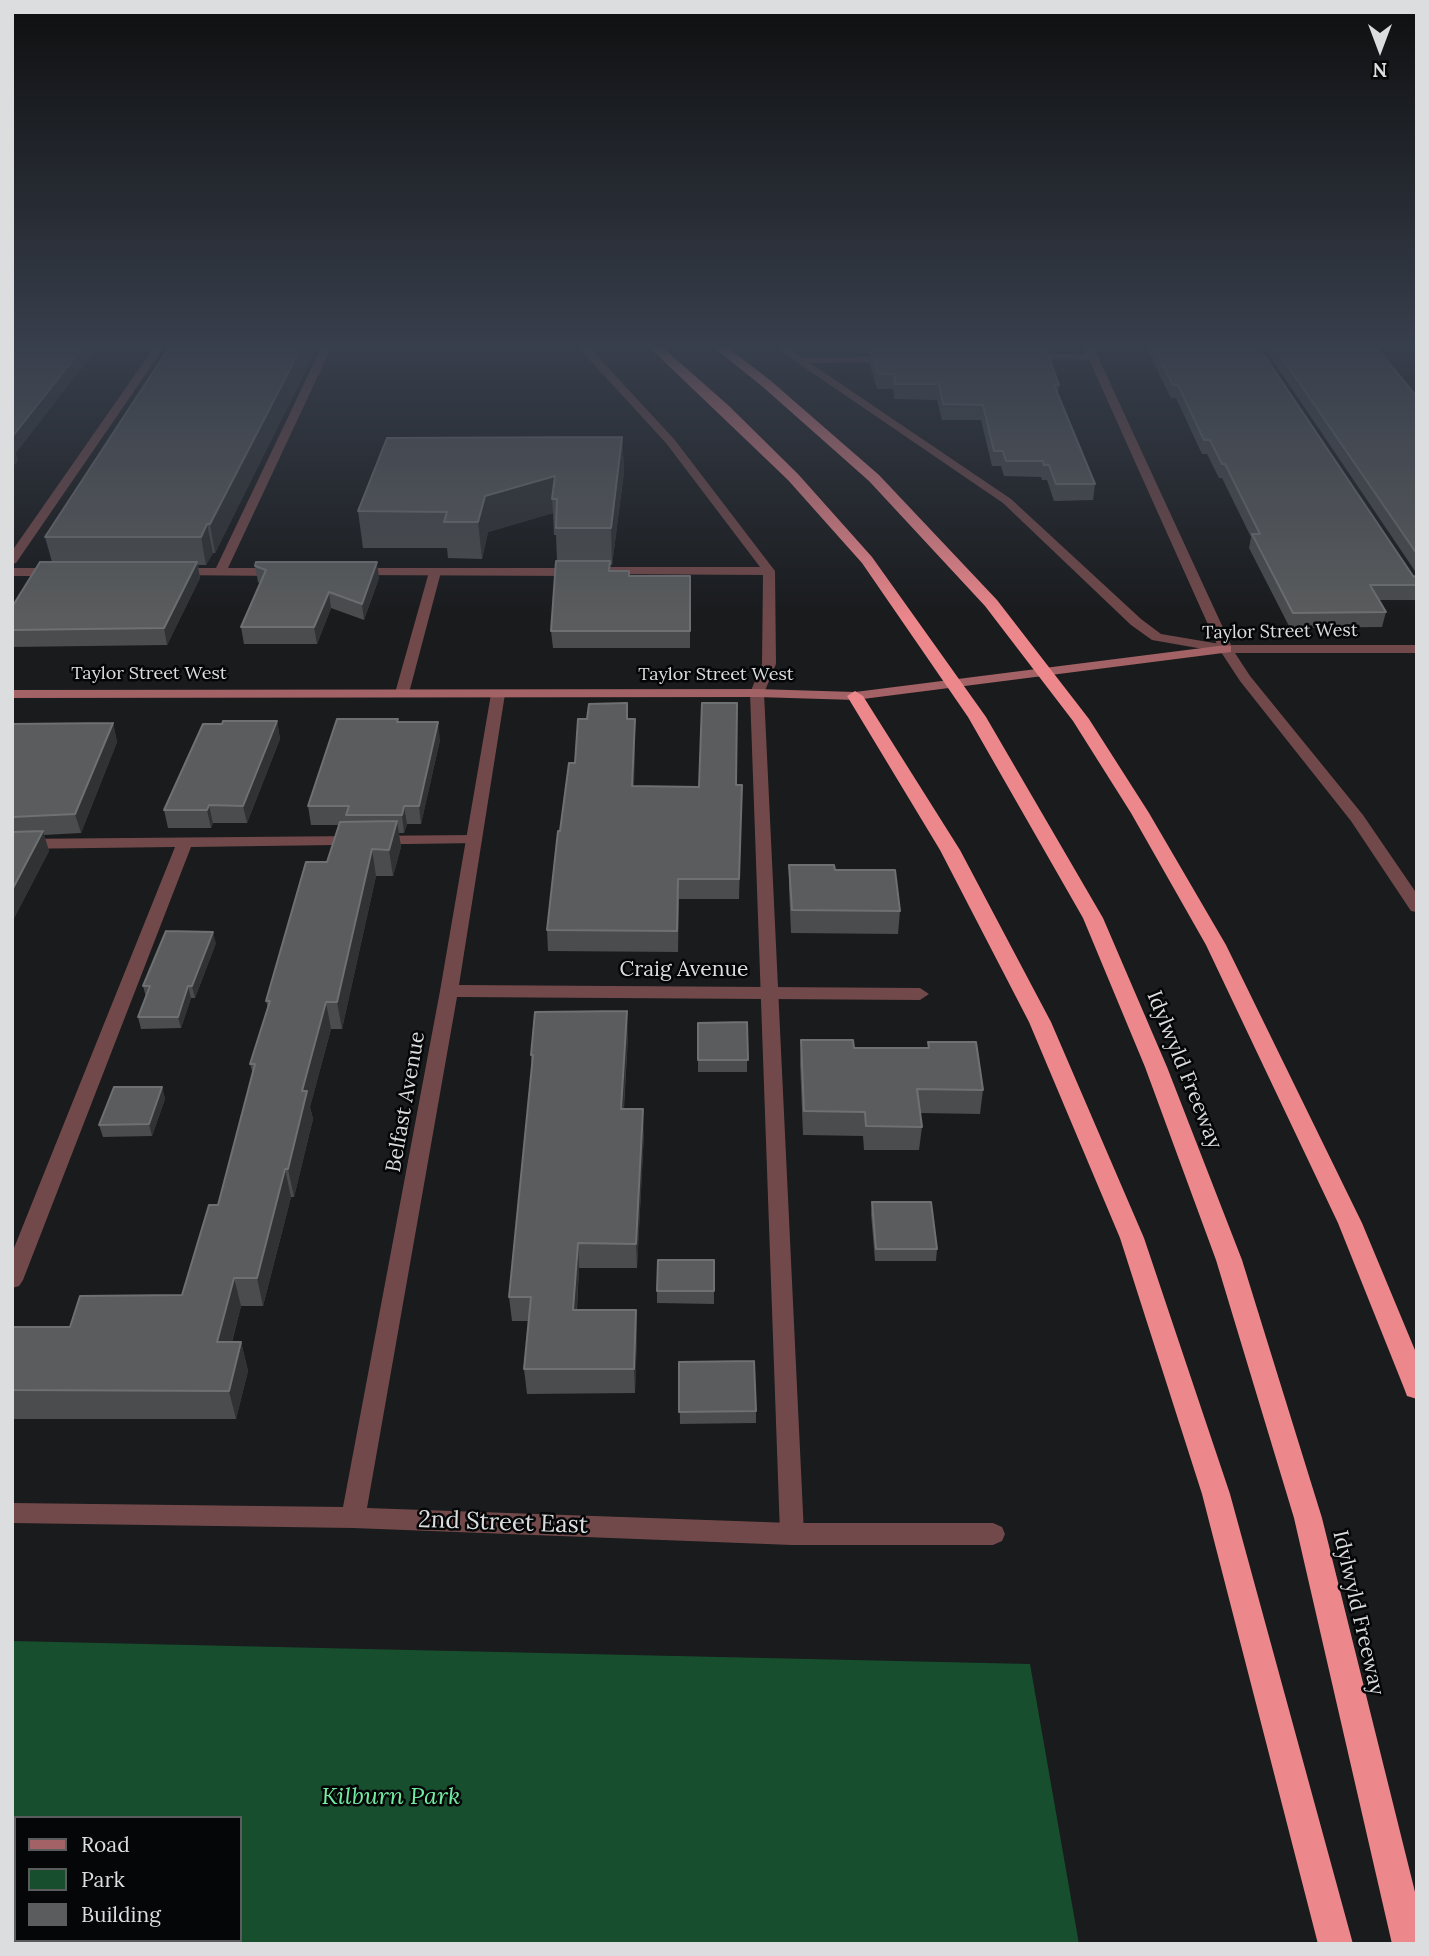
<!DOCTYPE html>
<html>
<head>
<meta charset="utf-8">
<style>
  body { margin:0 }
  #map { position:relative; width:1429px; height:1956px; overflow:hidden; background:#191b1d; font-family:Lora,serif }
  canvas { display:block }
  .frame { position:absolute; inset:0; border:14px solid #dbddde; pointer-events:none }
  .legend { position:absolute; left:14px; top:1816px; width:228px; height:126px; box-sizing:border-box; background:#050607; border:2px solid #5b5c5d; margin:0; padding:9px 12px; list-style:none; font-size:21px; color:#dbddde }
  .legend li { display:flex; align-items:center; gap:14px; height:35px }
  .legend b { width:35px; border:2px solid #5b5c5d }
  .north { position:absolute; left:1345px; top:14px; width:70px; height:70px; -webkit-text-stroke:5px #050607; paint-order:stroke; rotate:180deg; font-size:19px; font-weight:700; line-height:28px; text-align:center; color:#dbddde }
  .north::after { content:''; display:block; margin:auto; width:24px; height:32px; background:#dbddde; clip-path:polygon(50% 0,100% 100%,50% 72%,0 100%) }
</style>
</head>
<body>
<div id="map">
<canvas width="1429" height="1956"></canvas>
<div class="frame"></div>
<ul class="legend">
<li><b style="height:9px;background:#a36265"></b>Road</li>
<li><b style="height:19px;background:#174e2e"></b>Park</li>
<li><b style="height:19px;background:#5a5c5d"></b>Building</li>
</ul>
<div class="north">N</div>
</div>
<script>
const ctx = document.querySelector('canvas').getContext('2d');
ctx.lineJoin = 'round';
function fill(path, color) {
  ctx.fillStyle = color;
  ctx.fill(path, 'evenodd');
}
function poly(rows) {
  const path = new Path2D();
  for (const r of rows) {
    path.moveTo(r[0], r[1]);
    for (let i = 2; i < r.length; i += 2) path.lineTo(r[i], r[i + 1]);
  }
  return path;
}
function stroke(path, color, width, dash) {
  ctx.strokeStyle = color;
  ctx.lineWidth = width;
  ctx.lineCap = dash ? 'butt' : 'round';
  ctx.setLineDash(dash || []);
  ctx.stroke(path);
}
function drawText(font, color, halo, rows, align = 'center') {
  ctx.font = font + ' Lora,serif';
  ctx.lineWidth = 5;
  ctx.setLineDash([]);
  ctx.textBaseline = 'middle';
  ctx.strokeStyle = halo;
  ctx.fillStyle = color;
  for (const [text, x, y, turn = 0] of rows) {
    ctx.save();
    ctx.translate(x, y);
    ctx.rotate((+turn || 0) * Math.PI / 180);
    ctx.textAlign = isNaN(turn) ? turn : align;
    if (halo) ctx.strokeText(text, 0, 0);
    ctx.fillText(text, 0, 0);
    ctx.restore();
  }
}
fill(poly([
  [12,1641,1030,1664,1079,1944,12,1944],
  [16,1818,240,1818,240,1940,16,1940]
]), '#174e2e');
fill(poly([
  [322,346,332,346,228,568,278,568,284,572,278,576,173,575,171,572,177,568,216,568,322,346],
  [577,346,588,346,674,439,775,571,776,664,764,693,804,1534,801,1541,792,1545,783,1541,780,1534,750,693,762,664,763,575,603,574,603,568,607,567,760,567,666,443,577,346],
  [773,346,785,346,801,357,898,357,898,361,894,362,810,363,1011,499,1141,619,1161,634,1226,645,1233,649,1226,653,1152,640,1131,625,1003,503,773,346],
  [1027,354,1093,354,1098,357,1093,360,1023,359,1023,355,1027,354],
  [12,568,58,568,64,572,58,576,12,576,12,568],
  [355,568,579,568,585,572,579,576,351,575,351,569,355,568],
  [474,835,482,840,480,843,191,847,23,1280,19,1286,12,1288,12,1253,175,847,12,849,12,839,474,835]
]), '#72494a');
fill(poly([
  [155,346,165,346,16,563,12,564,12,551,155,346],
  [1083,346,1093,346,1231,645,1417,645,1417,653,1235,653,1250,676,1363,815,1417,894,1417,912,1411,911,1351,821,1240,681,1219,649,1083,346],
  [435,568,441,572,409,693,402,697,397,696,395,693,429,572,435,568],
  [498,690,505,694,459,985,920,988,929,994,920,1000,457,997,367,1508,792,1523,993,1523,1002,1527,1005,1534,1002,1541,993,1545,792,1545,353,1528,12,1523,12,1503,343,1507,440,991,491,694,498,690]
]), '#72494a');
fill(poly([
  [1226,645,1231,646,1231,652,855,700,757,697,12,698,12,690,757,689,855,692,1226,645]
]), '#a36265');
fill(poly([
  [648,346,661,346,729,406,798,474,872,557,986,717,1103,918,1167,1067,1242,1260,1322,1518,1417,1900,1417,1944,1392,1944,1294,1518,1216,1260,1145,1067,1083,918,968,717,862,563,788,480,648,346],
  [712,346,726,346,771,381,879,475,997,600,1089,719,1149,813,1226,945,1362,1223,1417,1355,1417,1399,1407,1396,1404,1388,1338,1223,1206,945,1131,813,1073,721,985,606,869,481,763,387,712,346],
  [855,691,863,696,960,850,1051,1022,1144,1238,1230,1494,1353,1944,1318,1944,1202,1494,1120,1238,1029,1022,940,850,847,696,855,691]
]), '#ec878c');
fill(poly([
  [170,346,312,346,313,356,215,553,213,553,206,565,198,565,200,578,167,645,12,647,12,607,52,562,45,537],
  [858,346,1044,346,1044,349,1059,385,1058,394,1095,484,1093,500,1054,501,1047,480,1042,480,1041,477,1004,476,1001,466,992,466,981,420,942,420,937,400,894,399,893,389,877,389,870,365,870,353,858,353],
  [1145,346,1258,346,1413,576,1417,577,1417,600,1379,600,1386,612,1382,627,1290,628,1249,548,1251,537,1222,478,1219,478,1207,454,1202,454,1176,398,1171,398],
  [1263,346,1375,346,1417,397,1417,574],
  [622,437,624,472,612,565,610,565,611,571,629,576,690,576,690,648,553,648,551,631,557,561,556,535,554,535,553,513,488,532,482,559,448,558,447,548,363,548,358,511],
  [255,566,379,578,364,620,331,608,317,644,244,644,241,627,260,583,258,582],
  [627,703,628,719,635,719,635,738,634,786,699,787,742,785,739,899,679,899,678,952,548,951,547,930,560,831,575,763,587,719],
  [398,719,398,722,440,740,421,824,407,824,404,833,399,833,401,847,393,876,376,876,342,1029,331,1029,310,1107,313,1119,294,1197,291,1197,263,1306,241,1306,232,1342,241,1342,248,1371,236,1419,12,1419,12,1327,70,1327,182,1295,218,1205,253,1074,250,1064,268,1008,266,1001,327,862,339,825,311,825,308,806],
  [277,721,280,739,247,823,213,823,211,828,168,828,164,810,222,724],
  [113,723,117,742,81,833,44,835,49,851,12,922,12,724],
  [789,865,835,870,900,911,898,934,791,933,789,888],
  [216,943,195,998,191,998,181,1028,141,1029,138,1017,146,997,143,986],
  [747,1022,747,1072,698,1072,698,1023],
  [628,1035,624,1109,644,1133,637,1268,579,1268,577,1310,636,1310,637,1334,635,1393,527,1394,524,1369,529,1321,512,1321,509,1297,532,1070,531,1055],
  [801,1040,854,1048,928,1048,928,1042,983,1090,980,1114,920,1113,922,1127,919,1150,864,1150,863,1136,803,1135,800,1063],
  [162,1087,165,1099,152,1136,103,1137,99,1125],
  [872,1202,937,1249,936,1261,875,1261,871,1214],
  [714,1260,714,1304,657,1303,657,1291],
  [679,1362,756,1411,756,1423,680,1424]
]), '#4a4c4e');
fill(poly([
  [84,346,99,346,16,453,18,461,12,468,12,437],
  [302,346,312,346,313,356,215,553,210,524],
  [622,437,624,472,612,565,611,528],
  [555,476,552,499,553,513,488,532,482,559,478,522,485,496],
  [207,524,213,553,206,565,201,537],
  [197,562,200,578,167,645,164,628],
  [377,562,379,578,364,620,362,604],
  [329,592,331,608,317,644,314,627],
  [635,719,635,738,633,806,632,786],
  [277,721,280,739,247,823,243,806],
  [438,722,440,740,421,824,419,806],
  [113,723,117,742,81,833,75,814],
  [209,805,213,823,211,828,207,810],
  [404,806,407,824,404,833,402,815],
  [397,821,401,847,393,876,389,850],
  [43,831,49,851,12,922,12,890],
  [372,849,376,876,342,1029,337,1002],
  [213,932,216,943,195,998,192,986],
  [188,986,191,998,181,1028,178,1017],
  [326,1002,331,1029,310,1107,313,1119,294,1197,288,1169,302,1091],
  [627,1011,628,1035,622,1133,621,1109],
  [162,1087,165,1099,152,1136,149,1124],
  [643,1109,644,1133,637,1268,636,1244],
  [285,1169,291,1197,263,1306,257,1278],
  [578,1243,579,1268,575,1334,573,1310],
  [234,1278,241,1306,224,1371,217,1342],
  [636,1310,637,1334,635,1393,634,1369],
  [241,1342,248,1371,236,1419,229,1391]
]), '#303234');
const building = poly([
  [12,346,84,346,12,437,12,346],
  [170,346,302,346,210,524,207,524,201,537,45,537,170,346],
  [1153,346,1258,346,1413,576,1417,577,1417,585,1370,585,1386,612,1293,613,1252,534,1260,534,1225,464,1222,464,1210,440,1204,440,1178,385,1173,385,1153,346],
  [1274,346,1375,346,1417,397,1417,554,1274,346],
  [1046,349,1059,385,1054,385,1095,484,1056,484,1049,465,1044,465,1043,461,1006,461,1003,451,994,451,983,405,943,404,939,384,895,384,894,374,878,374,871,350,1046,349],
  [622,437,611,528,556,528,557,499,552,499,555,476,485,496,478,522,444,522,447,512,358,511,387,438,622,437],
  [556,561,610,561,609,571,629,571,629,576,690,576,690,631,551,631,556,561],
  [40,562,197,562,164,628,12,630,12,607,40,562],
  [256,562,377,562,362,604,329,592,314,627,241,627,266,570,255,566,256,562],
  [627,703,627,719,635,719,632,786,699,787,702,703,737,703,736,785,742,785,739,879,678,879,677,931,547,930,558,831,560,831,569,763,575,763,578,719,587,719,589,704,627,703],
  [337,719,398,719,397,722,438,722,419,806,404,806,402,815,346,815,349,806,308,806,337,719],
  [223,721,277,721,243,806,209,805,207,810,164,810,203,724,222,724,223,721],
  [113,723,75,814,12,817,12,724,113,723],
  [397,821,389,850,372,849,337,1002,326,1002,302,1091,307,1091,288,1169,285,1169,257,1278,234,1278,217,1342,241,1342,229,1391,12,1390,12,1327,70,1327,80,1296,182,1295,209,1205,218,1205,255,1064,250,1064,270,1001,266,1001,306,862,327,862,340,822,397,821],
  [43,831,12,890,12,832,43,831],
  [789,865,834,865,835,870,895,870,900,911,792,910,789,865],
  [166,931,213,932,192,986,188,986,178,1017,138,1017,150,986,143,986,166,931],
  [627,1011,621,1109,643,1109,636,1244,578,1243,573,1310,636,1310,634,1369,524,1369,531,1297,509,1297,533,1055,531,1055,535,1012,627,1011],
  [747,1022,748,1060,698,1060,698,1023,747,1022],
  [801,1040,853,1040,854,1048,929,1048,928,1042,976,1042,983,1090,917,1089,922,1127,866,1126,865,1112,804,1111,801,1040],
  [114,1087,162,1087,149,1124,99,1125,114,1087],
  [872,1202,931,1202,937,1249,876,1249,872,1202],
  [658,1260,714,1260,714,1291,657,1291,658,1260],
  [754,1361,756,1411,679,1412,679,1362,754,1361]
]);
fill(building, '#5a5c5d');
stroke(building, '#6e7072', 2);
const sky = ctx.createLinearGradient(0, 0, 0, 620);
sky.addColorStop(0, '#0e0f10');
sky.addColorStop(0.56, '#383f4c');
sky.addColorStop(1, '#383f4c00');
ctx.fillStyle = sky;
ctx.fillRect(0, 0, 1429, 620);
drawText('18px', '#dbddde', '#050607', [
  ["Taylor Street West",1280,632,-1],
  ["Taylor Street West",149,674],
  ["Taylor Street West",716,675]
]);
drawText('21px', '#dbddde', '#050607', [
  ["Craig Avenue",684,970],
  ["Idylwyld Freeway",1184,1070,68],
  ["Belfast Avenue",406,1102,-80],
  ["Idylwyld Freeway",1358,1613,77]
]);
drawText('24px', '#dbddde', '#050607', [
  ["2nd Street East",503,1523,2]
]);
drawText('italic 24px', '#71eca1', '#050607', [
  ["Kilburn Park",391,1797]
]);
</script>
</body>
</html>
